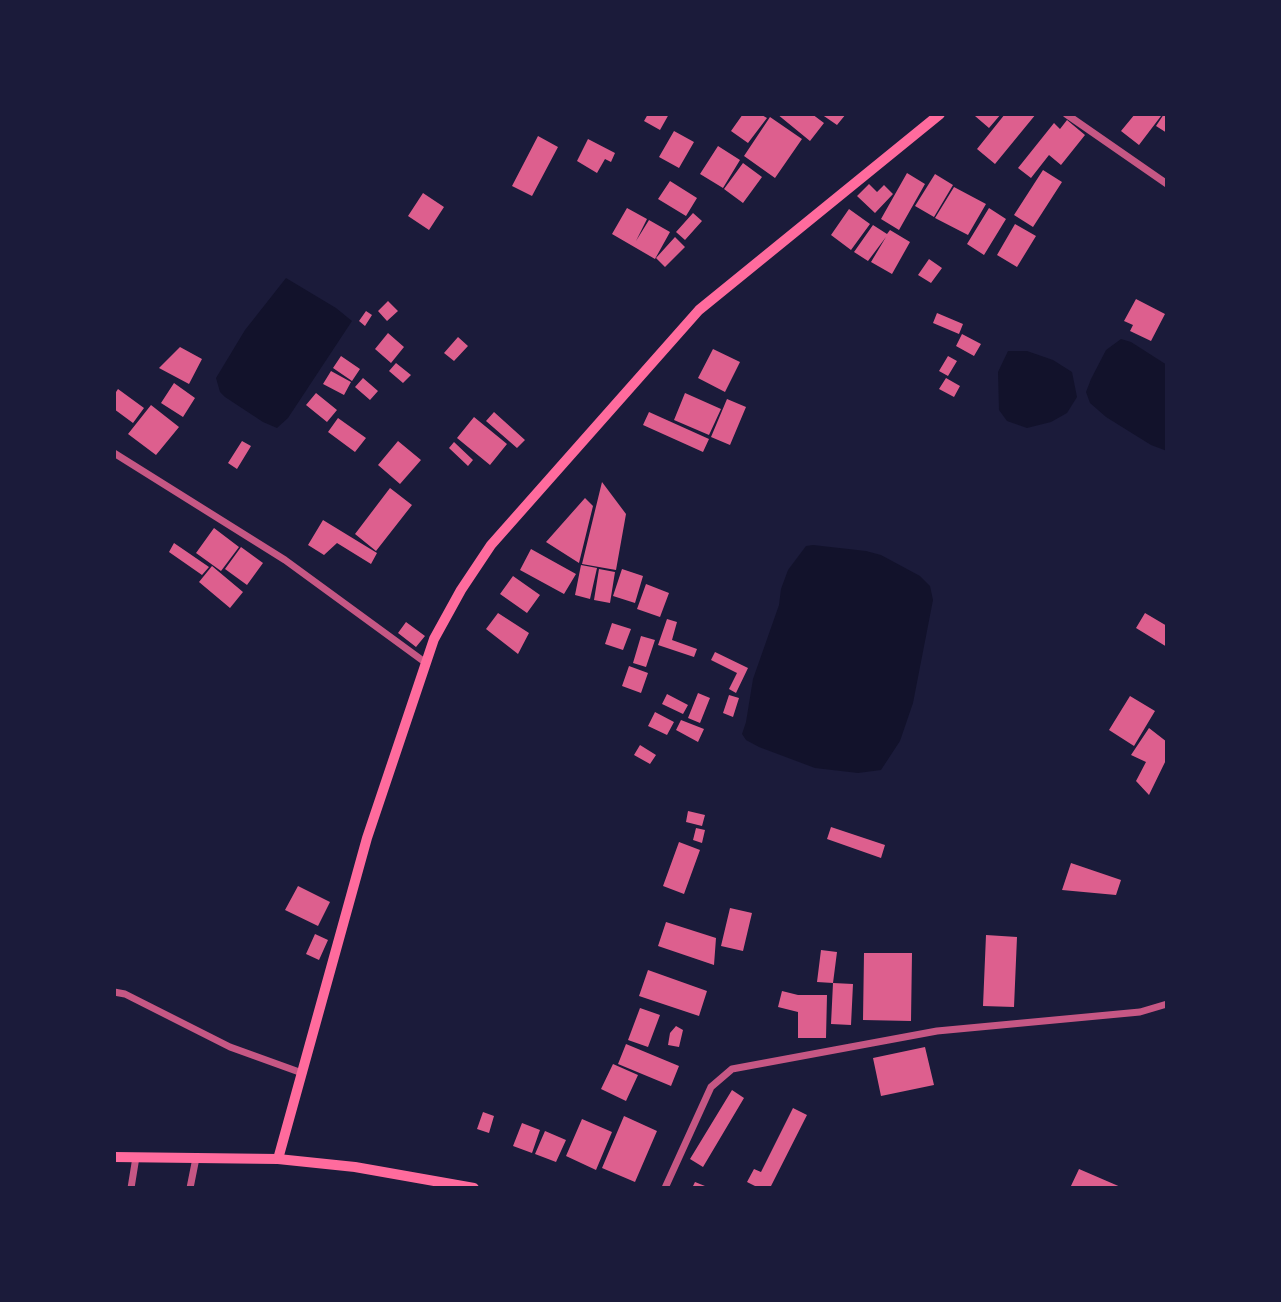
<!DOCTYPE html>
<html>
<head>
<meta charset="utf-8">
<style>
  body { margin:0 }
  #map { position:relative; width:1281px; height:1302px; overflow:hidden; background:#1b1b3a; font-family:Commissioner,sans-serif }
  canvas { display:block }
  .frame { position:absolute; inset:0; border:116px solid #1b1b3a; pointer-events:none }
</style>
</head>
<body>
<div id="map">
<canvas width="1281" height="1302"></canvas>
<div class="frame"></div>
</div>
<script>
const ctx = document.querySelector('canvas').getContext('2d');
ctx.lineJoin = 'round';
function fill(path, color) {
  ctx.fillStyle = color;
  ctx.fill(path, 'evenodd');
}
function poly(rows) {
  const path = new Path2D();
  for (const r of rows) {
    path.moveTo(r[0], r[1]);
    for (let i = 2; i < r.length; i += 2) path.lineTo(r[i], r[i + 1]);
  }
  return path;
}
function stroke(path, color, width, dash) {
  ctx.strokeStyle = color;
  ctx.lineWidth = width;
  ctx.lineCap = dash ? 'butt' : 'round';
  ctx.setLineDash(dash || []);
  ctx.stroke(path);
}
fill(poly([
  [286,278,336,308,352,321,288,418,277,428,263,422,225,397,220,392,216,378,245,330],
  [1121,339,1131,342,1167,365,1167,451,1151,445,1106,417,1090,403,1086,392,1091,379,1106,350],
  [1008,351,1027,351,1053,360,1072,372,1077,397,1067,413,1051,422,1027,428,1007,421,999,410,998,372],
  [813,545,866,551,881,555,920,576,930,586,933,600,913,703,900,741,881,770,858,773,815,768,759,747,746,740,742,734,746,722,753,679,779,605,781,589,788,570,806,546]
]), '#12122b');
fill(poly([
  [648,114,669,114,660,130,644,121],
  [743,114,760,114,767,118,748,143,731,131],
  [777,114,812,114,824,123,810,141],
  [821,114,846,114,837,125],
  [977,114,1001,114,989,128,975,116],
  [1005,114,1036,114,995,164,977,149],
  [1135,114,1159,114,1161,116,1139,145,1121,131],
  [1164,114,1167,114,1167,133,1156,126],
  [770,117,802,139,775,178,744,156],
  [1067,120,1085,135,1061,165,1049,155,1031,178,1018,168,1054,123,1060,129],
  [674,131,694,142,679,168,659,157],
  [538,136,558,147,532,196,512,186],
  [588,139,615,153,611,162,605,159,597,173,577,161],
  [718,146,740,160,723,188,700,174],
  [743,163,762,177,743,203,724,189],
  [1043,170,1062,182,1033,227,1014,215],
  [907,173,925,184,899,230,881,219],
  [935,174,953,185,934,217,915,206],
  [670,181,697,198,686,216,658,199],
  [869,184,877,192,884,185,893,194,875,213,857,196],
  [954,187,986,204,968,235,935,218],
  [423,193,444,207,429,230,408,216],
  [627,208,647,219,636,241,649,220,670,232,655,259,612,234],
  [989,208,1006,219,984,255,967,244],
  [849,209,870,224,851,250,831,235],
  [693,213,702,221,685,240,676,232],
  [1015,224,1036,236,1017,267,997,255],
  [873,225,887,234,890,230,910,242,892,274,871,262,886,237,868,261,854,252],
  [675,237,685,247,665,267,656,258],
  [929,259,942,268,931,283,918,275],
  [1136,299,1165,314,1151,341,1130,331,1133,325,1124,321],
  [388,301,398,311,387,321,378,311],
  [366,311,372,315,365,326,359,321],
  [937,313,963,324,959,334,933,323],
  [388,333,404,347,391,363,375,349],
  [962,334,981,344,974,356,956,346],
  [458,337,468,346,454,361,444,353],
  [180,347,202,359,189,384,159,368],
  [713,349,740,362,725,392,698,378],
  [341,356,360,369,352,381,333,368],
  [948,356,957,361,948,376,939,371],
  [396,363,411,375,403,383,389,371],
  [331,371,351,382,344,395,323,384],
  [363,378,378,391,370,400,355,387],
  [946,378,960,386,954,397,939,389],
  [174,383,195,398,183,417,161,403],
  [118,389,144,408,133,423,114,409,114,395],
  [316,393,337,410,327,422,306,405],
  [685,393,721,409,709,435,674,420],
  [727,399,746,407,730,445,711,437],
  [151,405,179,427,156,455,128,434],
  [494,412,525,440,517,448,486,421],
  [649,412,709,439,703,452,643,425],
  [474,417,507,444,490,465,457,438],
  [338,418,366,438,355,452,328,432],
  [242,441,251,446,237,469,228,463],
  [398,441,421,460,400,484,378,465],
  [454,442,473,460,468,466,449,448],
  [602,482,626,514,616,570,582,564],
  [390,488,412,505,376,551,355,534],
  [585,498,593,506,579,563,546,542],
  [323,520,377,553,371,564,337,543,324,555,308,545],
  [214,528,239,547,221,571,196,553],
  [174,543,209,567,202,575,169,552],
  [241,547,263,563,247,585,225,569],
  [531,549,576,574,564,594,520,570],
  [581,565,597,568,590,599,575,595],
  [212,566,243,592,230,608,199,582],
  [599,569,615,572,610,603,594,600],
  [622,569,643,576,635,603,613,596],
  [513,576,540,595,527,613,500,594],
  [646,584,669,593,660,617,637,609],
  [498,613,529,633,518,654,486,629],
  [1145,613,1167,626,1167,647,1136,628],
  [667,619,677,622,672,640,697,649,694,657,658,645],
  [406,622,425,636,416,647,398,633],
  [612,623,631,629,623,650,605,644],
  [641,636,655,640,646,667,633,663],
  [715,652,748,668,736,693,729,689,737,673,711,660],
  [629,666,648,673,641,693,622,686],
  [698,693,710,698,700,723,688,718],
  [667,694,688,705,683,714,662,704],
  [729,695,739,698,733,717,723,713],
  [1130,696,1155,711,1134,746,1109,730],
  [655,712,674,722,667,735,648,726],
  [681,720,704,729,698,742,676,730],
  [1149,728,1167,742,1167,758,1149,795,1136,781,1146,762,1131,755],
  [640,745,656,755,650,764,634,755],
  [688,811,705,815,702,826,686,822],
  [831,827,885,845,881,858,827,839],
  [696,828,705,830,702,843,693,840],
  [679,842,700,850,684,894,663,886],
  [1071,863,1121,880,1116,895,1062,890],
  [298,886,330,902,318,926,285,910],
  [730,908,752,913,743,951,721,946],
  [666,922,716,938,714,965,658,946],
  [315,934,328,940,319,960,306,954],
  [986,935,1017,937,1014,1007,983,1006],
  [821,950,837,952,833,983,853,984,851,1025,831,1024,833,983,817,982],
  [864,953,912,953,911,1021,863,1020],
  [648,970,707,991,699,1016,639,996],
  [782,991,798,995,827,995,826,1038,798,1038,798,1012,778,1007],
  [640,1008,660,1015,648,1047,628,1040],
  [676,1026,683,1030,679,1047,668,1045,670,1033],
  [626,1044,679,1066,671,1086,618,1064],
  [925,1047,934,1085,881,1096,873,1058],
  [613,1064,638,1075,626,1101,601,1089],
  [732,1090,744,1098,703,1167,690,1159],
  [793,1108,807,1115,770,1188,759,1188,747,1182,754,1169,761,1172],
  [483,1112,494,1116,489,1133,477,1129],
  [624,1116,657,1131,635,1182,602,1168],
  [582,1119,612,1132,596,1170,566,1156],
  [522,1123,540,1130,532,1153,513,1146],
  [545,1131,566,1140,556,1162,535,1154],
  [1079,1169,1123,1188,1070,1188],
  [695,1182,710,1188,692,1188]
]), '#dd5f8e');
stroke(poly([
  [1066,114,1167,184],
  [114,453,285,560,426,663],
  [114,992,125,994,230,1047,302,1073],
  [131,1188,136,1157],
  [190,1188,196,1158],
  [665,1188,711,1087,732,1069,937,1031,1140,1012,1167,1004]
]), '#c65784', 7);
stroke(poly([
  [278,1159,367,838,434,639,461,590,491,545,699,310,940,114]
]), '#ff6b9d', 10);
stroke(poly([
  [114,1157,278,1159,355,1167,474,1188]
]), '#ff6b9d', 10);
</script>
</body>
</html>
